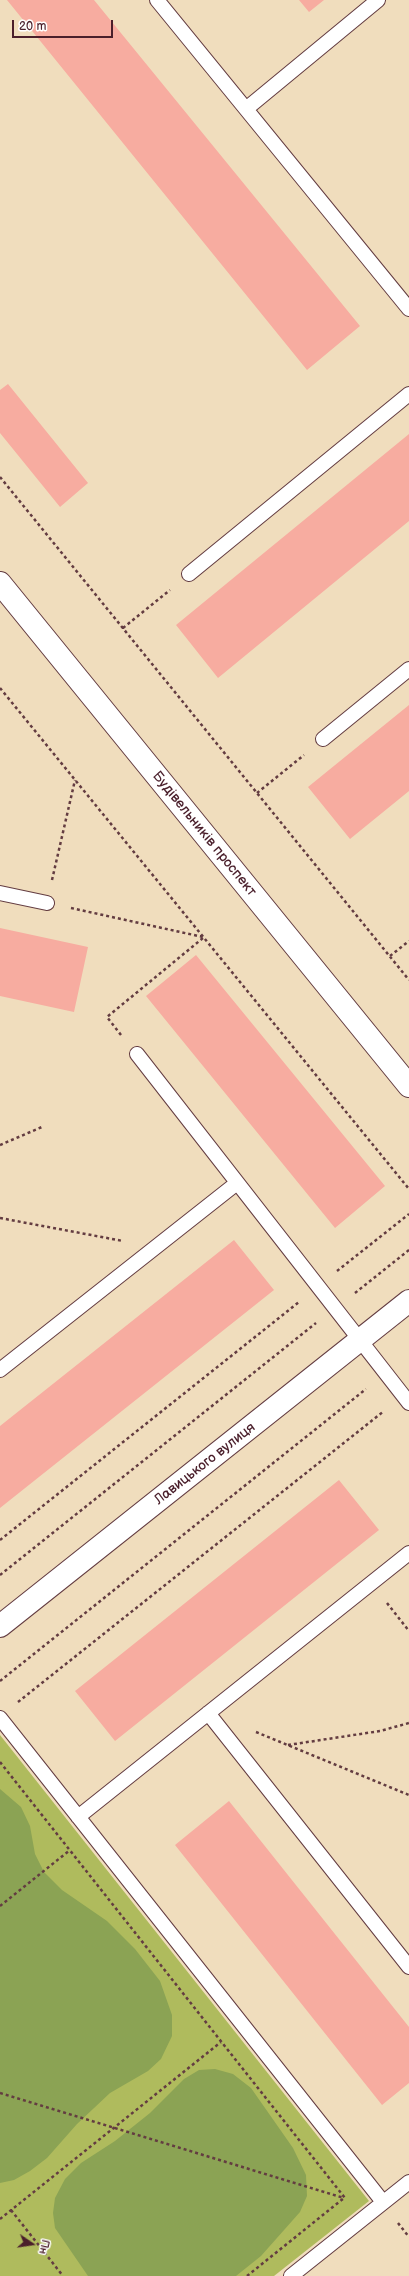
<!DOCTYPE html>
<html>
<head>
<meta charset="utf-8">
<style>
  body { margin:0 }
  #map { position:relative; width:409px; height:2276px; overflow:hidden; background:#f0ddbd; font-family:"Balsamiq Sans",sans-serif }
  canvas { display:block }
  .north { position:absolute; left:12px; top:2224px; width:40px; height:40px; -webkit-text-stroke:3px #fff; paint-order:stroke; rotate:103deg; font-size:11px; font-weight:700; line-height:16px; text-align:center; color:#4a1f2b }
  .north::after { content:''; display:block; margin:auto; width:14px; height:18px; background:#4a1f2b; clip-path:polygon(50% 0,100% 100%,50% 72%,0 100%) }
  .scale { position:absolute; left:12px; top:20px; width:101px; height:18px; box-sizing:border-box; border:2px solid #4a1f2b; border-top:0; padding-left:5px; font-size:12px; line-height:14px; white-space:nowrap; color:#4a1f2b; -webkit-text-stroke:3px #fff; paint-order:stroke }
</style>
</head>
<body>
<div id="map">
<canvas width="409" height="2276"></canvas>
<div class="north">Пн</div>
<div class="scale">20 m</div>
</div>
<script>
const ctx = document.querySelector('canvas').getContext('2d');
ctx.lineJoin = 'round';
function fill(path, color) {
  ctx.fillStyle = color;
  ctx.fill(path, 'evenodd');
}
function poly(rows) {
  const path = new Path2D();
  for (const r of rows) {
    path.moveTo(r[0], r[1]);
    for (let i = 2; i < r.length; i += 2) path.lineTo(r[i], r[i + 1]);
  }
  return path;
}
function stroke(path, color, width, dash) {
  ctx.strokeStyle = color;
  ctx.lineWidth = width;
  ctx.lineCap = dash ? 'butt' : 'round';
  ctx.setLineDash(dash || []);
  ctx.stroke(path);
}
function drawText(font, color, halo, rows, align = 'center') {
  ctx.font = font + ' "Balsamiq Sans",sans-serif';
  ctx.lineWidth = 3;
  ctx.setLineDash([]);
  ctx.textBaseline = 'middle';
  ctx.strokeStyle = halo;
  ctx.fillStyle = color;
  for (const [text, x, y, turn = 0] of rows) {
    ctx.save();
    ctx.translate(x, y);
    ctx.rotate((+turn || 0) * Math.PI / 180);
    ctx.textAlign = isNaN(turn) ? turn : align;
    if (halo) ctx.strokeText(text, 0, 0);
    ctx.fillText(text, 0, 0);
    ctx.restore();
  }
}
fill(poly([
  [0,1735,369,2201,274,2276,0,2276]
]), '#afbb5d');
fill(poly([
  [0,1789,21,1807,30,1826,35,1854,44,1872,62,1890,107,1921,135,1949,160,1981,172,2015,172,2036,161,2059,148,2071,110,2093,77,2124,47,2158,30,2171,14,2180,0,2183],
  [215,2069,233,2074,251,2088,293,2148,306,2175,307,2196,300,2212,261,2256,236,2276,88,2276,55,2228,53,2213,55,2198,65,2179,81,2163,115,2141,150,2113,184,2079,199,2070]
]), '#8ba354');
fill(poly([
  [7,0,94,0,360,326,307,370],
  [299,0,324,0,309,12],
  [8,384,88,483,60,507,0,433,0,390],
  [409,434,409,521,218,678,176,625],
  [409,705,409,791,350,839,308,787],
  [0,928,88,947,74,1012,0,996],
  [196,955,385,1186,335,1228,146,996],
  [234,1240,274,1290,0,1508,0,1426],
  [339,1480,379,1530,115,1741,75,1691],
  [229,1801,409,2027,409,2083,382,2105,175,1845]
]), '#f7aca0');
const service = poly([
  [157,0,409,309],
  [246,109,378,0],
  [189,574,409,394],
  [323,739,409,669],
  [0,893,47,903],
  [137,1054,409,1403],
  [0,1370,237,1183],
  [208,1713,409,1967],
  [0,1718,383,2202],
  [78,1817,409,1553],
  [291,2276,409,2182]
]);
const minor = poly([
  [0,1626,409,1301]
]);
const secondary = poly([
  [0,583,409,1086]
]);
stroke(service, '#633c41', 16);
stroke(minor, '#633c41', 24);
stroke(secondary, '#633c41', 24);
stroke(poly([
  [0,477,409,980],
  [123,628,170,590],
  [0,688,409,1189],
  [257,793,304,755],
  [52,880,75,780],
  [71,908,203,937],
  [390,956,409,941],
  [121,1035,107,1017,203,938],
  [0,1145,42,1127],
  [0,1218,123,1241],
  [337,1271,409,1214],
  [355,1293,409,1250],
  [0,1540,299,1302],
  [0,1575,316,1323],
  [387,1603,409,1631],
  [0,1681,366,1389],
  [18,1702,384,1411],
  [256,1732,409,1795],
  [288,1745,380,1731,409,1723],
  [0,1762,345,2198],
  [0,1906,70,1850],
  [0,2093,344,2198],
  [11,2210,63,2276],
  [0,2219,221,2042],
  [398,2223,409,2237],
  [247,2276,344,2198]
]), '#633c41', 2.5, [3, 3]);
stroke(service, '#fff', 14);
stroke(minor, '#fff', 22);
stroke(secondary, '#fff', 22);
drawText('14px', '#4a1f2b', '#fff', [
  ["Будівельників проспект",204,834,51],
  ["Лавицького вулиця",205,1464,-38]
]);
</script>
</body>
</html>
